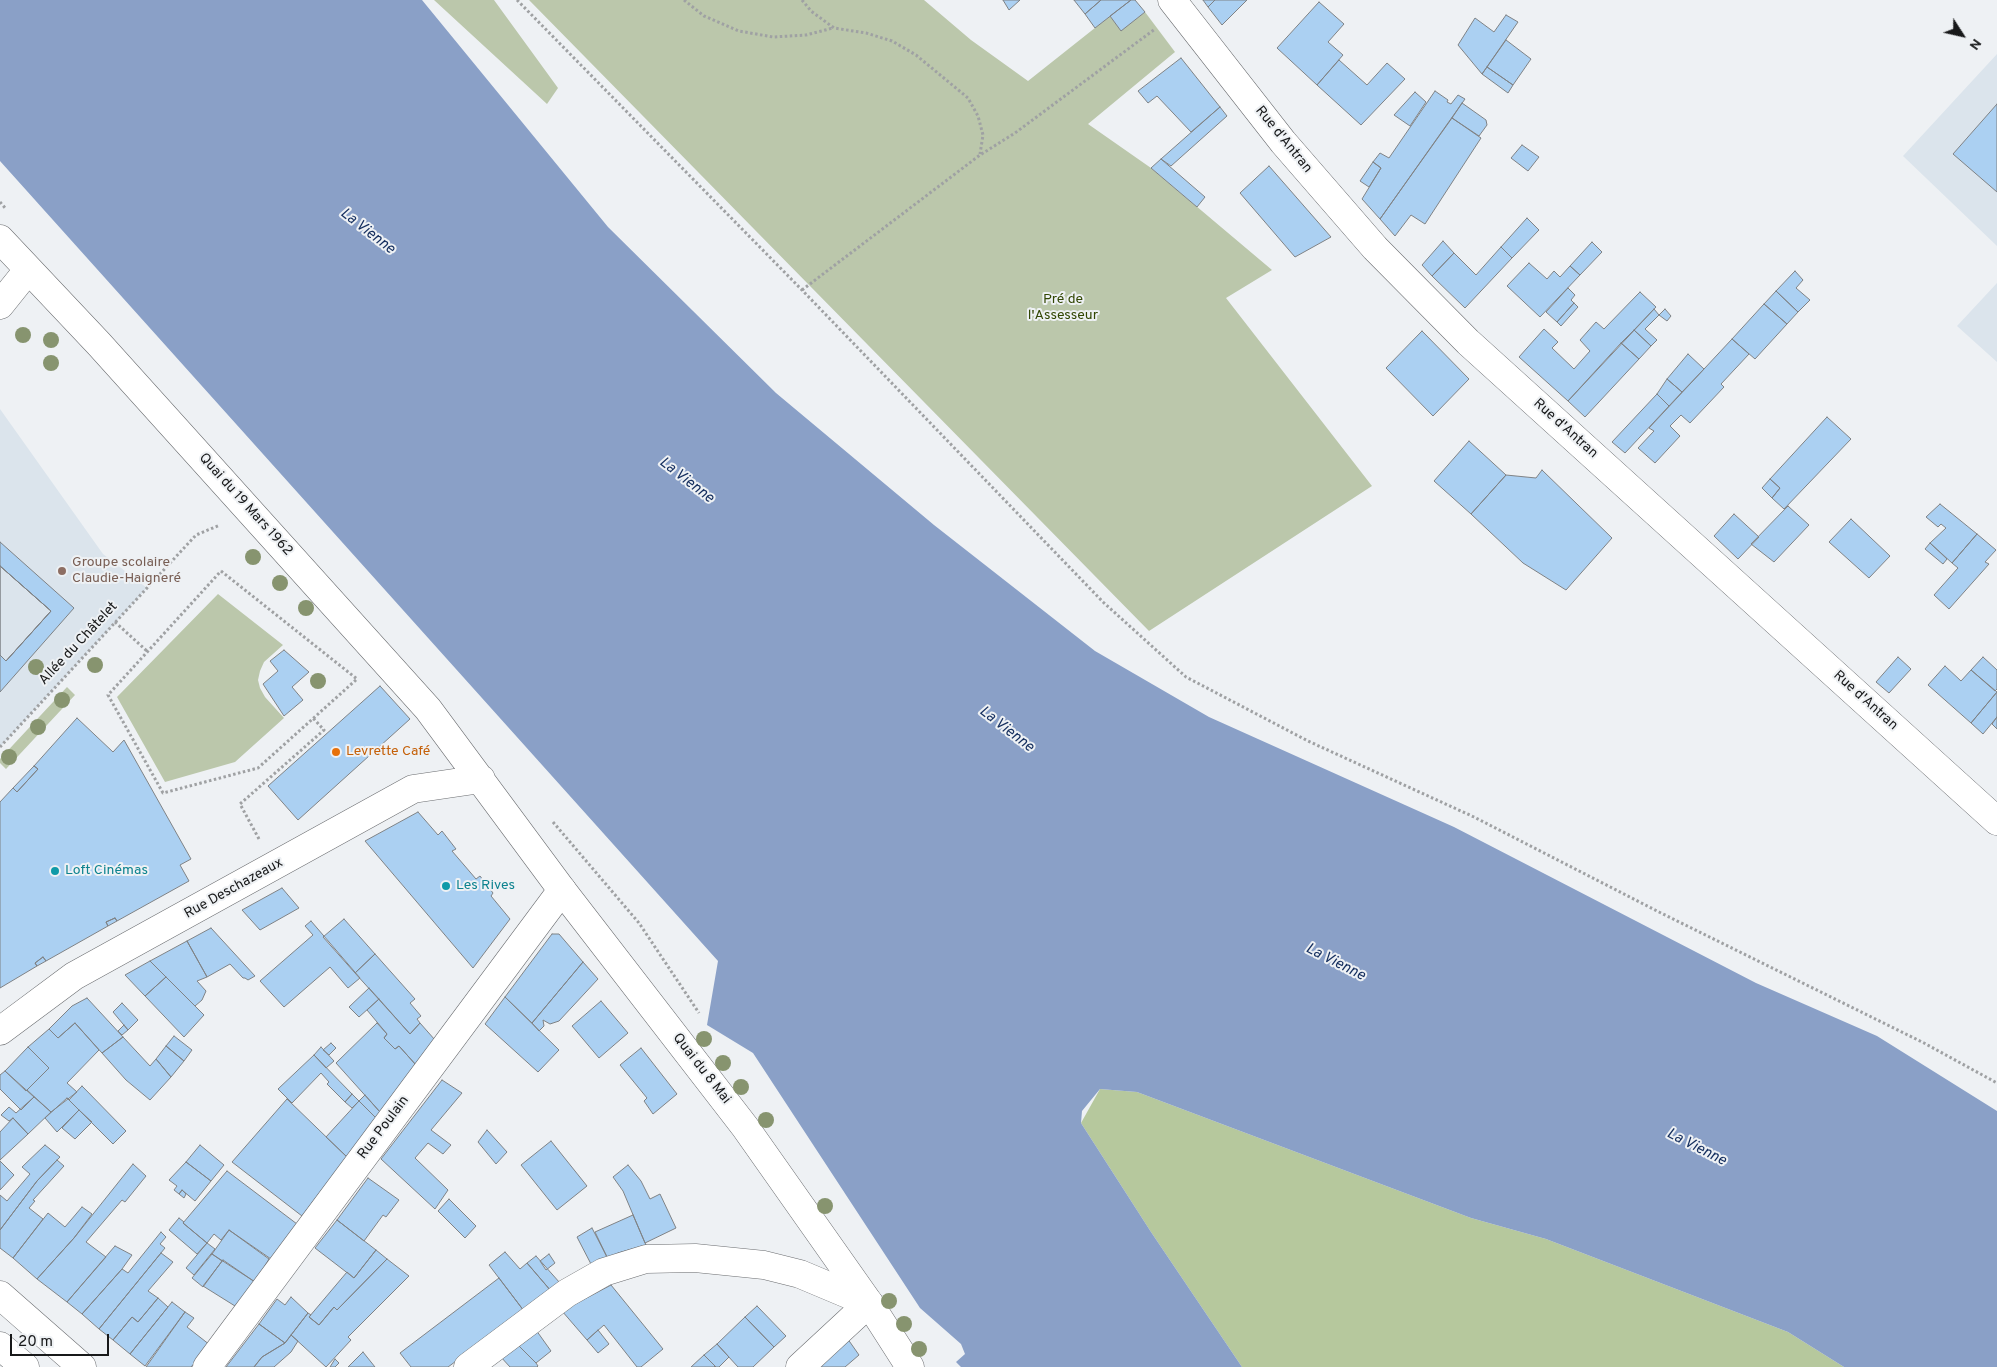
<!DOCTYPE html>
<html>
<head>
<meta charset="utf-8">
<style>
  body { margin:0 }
  #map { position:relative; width:1997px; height:1367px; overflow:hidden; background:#eef1f4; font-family:Overpass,sans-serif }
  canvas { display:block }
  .north { position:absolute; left:1937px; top:10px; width:50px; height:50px; -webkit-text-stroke:4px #eef1f4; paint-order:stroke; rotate:125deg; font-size:14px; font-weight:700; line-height:20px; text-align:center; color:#18191a }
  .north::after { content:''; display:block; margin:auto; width:18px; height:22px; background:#18191a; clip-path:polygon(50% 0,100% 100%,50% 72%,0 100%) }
  .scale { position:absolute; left:10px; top:1334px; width:99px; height:22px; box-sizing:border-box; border:2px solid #18191a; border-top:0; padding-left:6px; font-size:15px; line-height:18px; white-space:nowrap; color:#18191a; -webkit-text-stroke:4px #eef1f4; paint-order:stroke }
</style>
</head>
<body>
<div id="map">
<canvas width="1997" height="1367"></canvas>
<div class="north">N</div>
<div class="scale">20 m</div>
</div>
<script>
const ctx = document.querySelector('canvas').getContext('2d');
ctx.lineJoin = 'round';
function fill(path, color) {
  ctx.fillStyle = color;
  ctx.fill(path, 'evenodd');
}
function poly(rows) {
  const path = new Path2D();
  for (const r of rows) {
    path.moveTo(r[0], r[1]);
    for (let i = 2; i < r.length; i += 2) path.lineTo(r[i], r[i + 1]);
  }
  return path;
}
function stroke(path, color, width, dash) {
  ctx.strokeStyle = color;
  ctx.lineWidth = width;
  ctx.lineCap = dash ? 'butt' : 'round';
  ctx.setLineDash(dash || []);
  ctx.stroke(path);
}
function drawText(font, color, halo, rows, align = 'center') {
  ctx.font = font + ' Overpass,sans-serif';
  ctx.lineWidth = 4;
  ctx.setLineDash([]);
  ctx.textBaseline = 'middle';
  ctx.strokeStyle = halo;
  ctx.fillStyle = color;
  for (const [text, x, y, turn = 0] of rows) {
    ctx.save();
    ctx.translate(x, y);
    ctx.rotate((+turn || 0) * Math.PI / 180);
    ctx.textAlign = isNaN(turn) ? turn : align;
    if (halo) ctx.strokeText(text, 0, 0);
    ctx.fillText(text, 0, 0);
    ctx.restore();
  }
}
fill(poly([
  [1997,54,1997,246,1903,156],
  [1997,283,1997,362,1957,326],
  [0,409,103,554,147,588,0,747]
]), '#dbe4ec');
fill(poly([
  [434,0,494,0,558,88,547,104],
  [529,0,924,0,971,40,1028,81,1110,16,1121,30,1145,12,1175,52,1088,124,1151,168,1272,270,1226,298,1372,486,1149,631],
  [218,594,283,645,264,662,260,671,258,680,260,688,265,697,284,718,235,762,165,782,117,697],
  [67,687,75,695,6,769,0,763,0,759]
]), '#bbc7ab');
fill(poly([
  [1100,1089,1137,1092,1471,1218,1546,1239,1788,1332,1844,1367,1242,1367,1151,1232,1081,1123]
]), '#b6c89d');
fill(poly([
  [0,0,422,0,608,227,776,393,934,525,1095,651,1209,717,1454,827,1756,983,1877,1036,1997,1111,1997,1367,1844,1367,1788,1332,1546,1239,1471,1218,1137,1092,1100,1089,1082,1111,1081,1123,1151,1232,1242,1367,961,1367,956,1362,965,1354,961,1344,920,1308,753,1053,707,1025,718,961,0,161]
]), '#8aa0c7');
const building = poly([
  [1003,0,1020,0,1009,10,1003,0],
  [1074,0,1101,0,1085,14,1074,0],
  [1101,0,1131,0,1095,28,1085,14,1101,0],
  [1131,0,1135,0,1145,12,1121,31,1110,16,1131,0],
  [1203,0,1215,0,1208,7,1203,0],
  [1215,0,1247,0,1222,25,1208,7,1215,0],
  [1319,2,1344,24,1328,42,1343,55,1317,85,1277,48,1319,2],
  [1506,15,1518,22,1482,74,1458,45,1475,18,1494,32,1506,15],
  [1506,40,1531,59,1513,85,1487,67,1506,40],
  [1181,58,1220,107,1191,132,1157,96,1148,103,1138,91,1181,58],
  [1339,60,1367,85,1387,63,1405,79,1361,125,1317,85,1339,60],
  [1487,67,1513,85,1508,93,1482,74,1487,67],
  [1435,91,1448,100,1447,102,1451,104,1458,95,1465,99,1380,219,1362,199,1381,168,1373,162,1380,153,1389,158,1435,91],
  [1415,92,1426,102,1410,126,1394,115,1415,92],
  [1462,103,1486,120,1487,125,1479,136,1452,118,1462,103],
  [1997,104,1997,192,1953,154,1997,104],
  [1220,107,1227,116,1171,166,1161,159,1220,107],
  [1452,118,1481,138,1425,224,1411,215,1395,236,1380,219,1452,118],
  [1522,145,1539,157,1528,171,1511,158,1522,145],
  [1161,159,1205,197,1197,207,1151,168,1161,159],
  [1373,162,1381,168,1369,187,1360,181,1373,162],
  [1269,166,1331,237,1295,257,1240,193,1269,166],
  [1527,218,1539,230,1512,258,1501,247,1527,218],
  [1443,241,1454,253,1432,276,1422,265,1443,241],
  [1592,242,1602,252,1580,275,1570,266,1592,242],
  [1501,247,1512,258,1465,308,1432,276,1454,253,1476,275,1501,247],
  [1529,263,1547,279,1554,271,1560,277,1570,266,1580,275,1540,317,1507,286,1529,263],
  [1795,271,1803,280,1796,288,1810,300,1798,312,1776,291,1795,271],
  [1568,288,1575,295,1571,300,1574,303,1557,322,1546,312,1568,288],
  [1776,291,1798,312,1787,324,1764,304,1776,291],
  [1640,292,1656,307,1568,401,1519,357,1544,329,1558,342,1552,348,1574,369,1590,351,1580,340,1596,322,1604,329,1640,292],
  [1574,303,1578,307,1561,326,1557,322,1574,303],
  [1764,304,1787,324,1755,359,1732,339,1764,304],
  [1654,309,1659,315,1645,329,1657,340,1651,346,1634,330,1654,309],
  [1665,309,1671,316,1667,321,1659,315,1665,309],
  [1634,330,1651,346,1639,359,1621,343,1634,330],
  [1422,331,1469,379,1433,416,1386,368,1422,331],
  [1732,339,1749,354,1721,384,1724,387,1690,423,1681,415,1670,426,1680,436,1655,463,1638,448,1654,431,1649,428,1732,339],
  [1621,343,1639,359,1585,417,1568,401,1621,343],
  [1688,354,1704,369,1682,392,1667,379,1688,354],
  [1667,379,1682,392,1669,406,1657,394,1667,379],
  [1657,394,1669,406,1625,453,1612,442,1657,394],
  [1827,417,1851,439,1784,509,1772,498,1780,488,1770,479,1827,417],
  [1469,441,1506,475,1471,514,1434,481,1469,441],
  [1542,470,1612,538,1566,590,1523,563,1471,514,1506,475,1536,478,1542,470],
  [1770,479,1780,488,1772,498,1762,488,1770,479],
  [1940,504,1977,534,1952,563,1930,543,1946,528,1941,524,1938,527,1926,517,1940,504],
  [1788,506,1809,525,1774,562,1751,544,1788,506],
  [1734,514,1759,537,1738,559,1714,536,1734,514],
  [1851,519,1890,556,1869,578,1829,542,1851,519],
  [1977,534,1996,550,1985,562,1989,564,1949,609,1934,595,1958,568,1952,563,1977,534],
  [0,542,74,608,0,692,0,655,6,661,51,611,0,566,0,542],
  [1930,543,1947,559,1943,564,1925,549,1930,543],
  [0,566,51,611,6,661,0,655,0,566],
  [0,566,51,611,6,661,0,655,0,566],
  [284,650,309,672,292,687,303,700,284,716,263,684,278,671,270,661,284,650],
  [1898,657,1911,669,1889,693,1876,682,1898,657],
  [1983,657,1997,670,1997,689,1995,691,1971,670,1983,657],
  [1945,666,1961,681,1971,670,1997,692,1971,723,1928,685,1945,666],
  [380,686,410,719,298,820,268,786,380,686],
  [1997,692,1997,717,1983,734,1971,723,1997,692],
  [1997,717,1997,729,1992,724,1997,717],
  [77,718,113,752,124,740,191,859,180,865,189,881,117,921,115,918,106,922,108,926,46,961,43,957,35,963,37,966,0,988,0,802,13,788,17,792,38,769,34,766,77,718],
  [34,766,38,769,17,792,13,788,34,766],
  [418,812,438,835,442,831,456,849,452,851,476,879,480,876,493,893,491,896,510,919,473,968,365,841,418,812],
  [282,888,299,908,260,930,242,910,282,888],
  [115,918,117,921,108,926,106,922,115,918],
  [344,919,375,954,355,973,323,937,344,919],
  [311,921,360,978,348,988,330,967,284,1007,260,981,313,935,305,926,311,921],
  [211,928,255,976,248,980,245,978,243,978,230,964,207,977,206,975,187,941,211,928],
  [552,934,559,934,583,962,532,1023,505,997,552,934],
  [187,941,207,977,197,981,206,991,202,1000,195,1006,150,961,187,941],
  [375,954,415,999,410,1003,421,1016,417,1019,420,1023,410,1034,355,973,375,954],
  [43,957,46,961,37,966,35,963,43,957],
  [150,961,166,977,145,996,125,975,150,961],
  [583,962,598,979,559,1021,550,1024,543,1020,544,1026,539,1031,532,1023,583,962],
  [166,977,204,1015,184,1037,145,996,166,977],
  [369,988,379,999,359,1017,349,1007,369,988],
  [505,997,559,1050,538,1072,485,1024,505,997],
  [87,998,123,1037,102,1053,75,1023,58,1038,49,1029,72,1006,87,998],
  [379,999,410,1034,420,1023,435,1040,416,1065,399,1046,395,1049,384,1038,387,1034,367,1010,379,999],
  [601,1001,628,1033,599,1058,572,1026,601,1001],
  [122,1003,138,1020,128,1030,113,1012,122,1003],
  [75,1023,99,1050,67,1083,77,1092,51,1112,27,1090,49,1068,28,1047,49,1029,58,1038,75,1023],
  [377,1023,387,1034,384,1038,395,1049,399,1046,416,1065,380,1112,336,1063,377,1023],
  [124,1025,128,1030,122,1035,118,1031,124,1025],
  [174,1036,192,1050,184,1061,166,1046,174,1036],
  [123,1037,150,1066,156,1059,171,1077,150,1100,126,1080,102,1053,123,1037],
  [331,1043,336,1048,329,1055,323,1050,331,1043],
  [166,1046,184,1061,171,1077,156,1059,166,1046],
  [28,1047,49,1068,26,1091,5,1071,28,1047],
  [321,1047,334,1061,326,1068,314,1055,321,1047],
  [641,1048,677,1094,653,1114,644,1101,647,1098,620,1065,641,1048],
  [314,1055,352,1094,345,1102,327,1084,329,1082,321,1073,292,1103,278,1089,314,1055],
  [5,1071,34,1097,21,1110,0,1089,0,1075,5,1071],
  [442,1080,462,1093,431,1130,451,1145,443,1154,428,1143,415,1158,448,1190,435,1209,381,1159,442,1080],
  [82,1086,126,1131,113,1144,69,1100,82,1086],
  [352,1094,359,1101,352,1108,345,1102,352,1094],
  [365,1095,380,1112,376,1118,359,1101,365,1095],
  [34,1097,51,1112,28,1134,13,1118,9,1121,1,1115,9,1107,16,1113,34,1097],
  [67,1098,79,1110,57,1132,45,1118,67,1098],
  [287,1099,347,1157,302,1216,232,1162,287,1099],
  [359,1101,376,1118,347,1157,326,1137,359,1101],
  [79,1110,92,1122,75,1139,62,1128,79,1110],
  [13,1118,28,1134,0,1160,0,1132,13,1118],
  [487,1130,507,1152,496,1164,478,1142,487,1130],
  [551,1141,587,1186,557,1210,521,1165,551,1141],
  [45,1145,60,1157,37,1181,0,1230,0,1195,7,1201,30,1174,22,1167,45,1145],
  [200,1145,224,1165,211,1181,186,1162,200,1145],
  [57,1160,64,1166,33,1200,35,1201,29,1208,43,1219,13,1258,0,1248,0,1230,37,1181,57,1160],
  [0,1161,14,1175,0,1190,0,1161],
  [186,1162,211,1181,195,1201,182,1190,179,1194,174,1190,177,1186,169,1180,186,1162],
  [133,1164,146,1176,125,1202,122,1200,86,1242,106,1257,67,1302,37,1279,74,1238,133,1164],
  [628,1165,641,1181,650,1199,660,1194,676,1228,645,1243,623,1191,613,1177,628,1165],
  [227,1171,297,1224,271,1259,229,1230,221,1240,214,1234,207,1243,183,1223,227,1171],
  [368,1178,399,1200,386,1217,383,1215,364,1241,337,1220,368,1178],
  [182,1190,186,1194,184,1198,179,1194,182,1190],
  [449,1199,476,1226,465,1238,438,1211,449,1199],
  [82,1207,92,1214,74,1238,37,1279,13,1258,48,1213,65,1227,82,1207],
  [633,1215,646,1245,618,1253,608,1259,595,1232,633,1215],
  [179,1218,184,1222,183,1223,207,1243,197,1254,169,1230,179,1218],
  [337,1220,376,1250,354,1278,315,1248,337,1220],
  [592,1228,608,1259,592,1266,577,1237,592,1228],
  [229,1230,269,1259,255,1282,212,1254,229,1230],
  [161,1232,166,1237,160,1244,165,1248,99,1329,82,1314,122,1269,128,1273,161,1232],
  [207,1243,215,1249,194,1275,186,1268,207,1243],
  [115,1246,132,1255,122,1269,82,1314,67,1302,115,1246],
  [376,1250,387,1259,337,1310,334,1307,319,1325,309,1317,347,1272,354,1278,376,1250],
  [505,1252,520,1269,527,1263,551,1291,524,1311,489,1265,505,1252],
  [161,1253,173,1262,148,1291,158,1298,138,1322,132,1317,113,1340,99,1329,161,1253],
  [212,1254,222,1261,203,1287,192,1278,212,1254],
  [549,1254,555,1263,546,1270,540,1261,549,1254],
  [536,1256,560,1283,551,1291,527,1263,536,1256],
  [387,1259,409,1276,348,1337,351,1340,326,1367,291,1335,308,1313,311,1315,309,1317,319,1325,334,1307,337,1310,387,1259],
  [223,1260,255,1282,235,1306,203,1286,223,1260],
  [499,1278,524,1311,448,1367,411,1367,400,1353,499,1278],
  [611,1285,663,1349,641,1367,637,1367,604,1325,587,1340,562,1311,611,1285],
  [291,1297,308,1313,285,1343,259,1324,277,1299,285,1305,291,1297],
  [158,1298,168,1307,130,1354,113,1340,132,1317,138,1322,158,1298],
  [172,1302,185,1312,145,1366,130,1354,172,1302],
  [757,1306,786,1336,774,1347,745,1317,757,1306],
  [185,1312,194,1318,187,1327,210,1345,191,1367,146,1367,185,1312],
  [745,1317,774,1347,753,1367,738,1367,717,1344,745,1317],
  [259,1324,285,1343,262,1357,254,1367,226,1367,259,1324],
  [536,1330,551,1351,536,1363,517,1344,536,1330],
  [598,1330,609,1344,598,1353,587,1340,598,1330],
  [291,1335,298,1341,291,1352,274,1367,254,1367,262,1357,285,1343,291,1335],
  [845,1335,859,1355,845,1367,822,1367,818,1361,845,1335],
  [517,1344,536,1363,538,1366,537,1367,510,1367,500,1356,517,1344],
  [717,1344,729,1357,719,1367,716,1367,704,1355,717,1344],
  [363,1352,375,1367,348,1367,363,1352],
  [704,1355,715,1366,714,1367,691,1367,704,1355],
  [335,1359,339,1363,335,1367,330,1367,335,1359]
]);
fill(building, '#abd0f2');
stroke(building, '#7f8285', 1);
const street = poly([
  [0,305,28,270],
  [207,1367,562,890],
  [468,1367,567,1293,604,1272,646,1259,695,1258,764,1265,800,1274,869,1303,800,1367]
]);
const secondary = poly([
  [1172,0,1283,142,1375,248,1468,342,1997,821],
  [0,239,99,344,428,709,562,890,745,1127,869,1303,910,1367],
  [0,1031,74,976,413,789,481,779],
  [0,1295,82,1367],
  [0,1346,25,1367]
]);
stroke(street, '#6b6d70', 29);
stroke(secondary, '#6b6d70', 29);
stroke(poly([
  [517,0,802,290,1103,602,1186,677,1308,741,1474,817,1659,912,1924,1043,1997,1083],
  [684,0,704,16,739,31,773,37,806,35,833,28],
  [802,0,811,11,834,28,866,33,892,41,916,55,968,98,978,116,983,135,980,154],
  [0,202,6,209],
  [802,290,980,155,1015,133,1155,29],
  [221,571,357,679,258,768,163,793,108,695,221,571],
  [115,622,148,652],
  [0,747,196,535,220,525],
  [553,822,639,923,699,1013],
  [259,839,240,804,324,730,313,718]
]), '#9fa1a3', 3, [2.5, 2.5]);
stroke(street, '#fff', 28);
stroke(secondary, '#fff', 28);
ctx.fillStyle = '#87946f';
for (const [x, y] of [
  [23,335],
  [51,340],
  [51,363],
  [253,557],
  [280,583],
  [306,608],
  [95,665],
  [36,667],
  [318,681],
  [62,700],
  [38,727],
  [9,757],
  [704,1039],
  [723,1063],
  [741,1087],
  [766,1120],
  [825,1206],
  [889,1301],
  [904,1324],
  [919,1349]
]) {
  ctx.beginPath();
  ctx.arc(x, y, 8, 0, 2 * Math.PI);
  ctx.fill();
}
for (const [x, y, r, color] of [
  [62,571,5,"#8d6e63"],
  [336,752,5,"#e8710a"],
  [55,871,5,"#0f9aa8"],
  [446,886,5,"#0f9aa8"]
]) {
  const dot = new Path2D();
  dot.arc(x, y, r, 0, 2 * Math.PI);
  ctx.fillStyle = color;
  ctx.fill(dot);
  stroke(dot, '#eef1f4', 2);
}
drawText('14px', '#18191a', '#eef1f4', [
  ["Rue d'Antran",1283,140,51],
  ["Rue d'Antran",1565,429,42],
  ["Quai du 19 Mars 1962",245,505,48],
  ["Allée du Châtelet",79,644,-47],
  ["Rue d'Antran",1865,701,42],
  ["Rue Deschazeaux",234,889,-29],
  ["Quai du 8 Mai",701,1069,52],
  ["Rue Poulain",384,1128,-53]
]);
drawText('14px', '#324703', '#eef1f4', [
  ["Pré de",1063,300],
  ["l'Assesseur",1063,316]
]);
drawText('14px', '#785e54', '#eef1f4', [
  ["Groupe scolaire",72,563],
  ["Claudie-Haigneré",72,579]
], 'left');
drawText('14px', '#c56008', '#eef1f4', [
  ["Levrette Café",346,752]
], 'left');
drawText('14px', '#0d838f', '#eef1f4', [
  ["Loft Cinémas",65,871],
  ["Les Rives",456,886]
], 'left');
drawText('italic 15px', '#142e5e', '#eef1f4', [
  ["La Vienne",367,232,38],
  ["La Vienne",686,481,38],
  ["La Vienne",1006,730,38],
  ["La Vienne",1335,963,27],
  ["La Vienne",1696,1148,27]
]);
</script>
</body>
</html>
